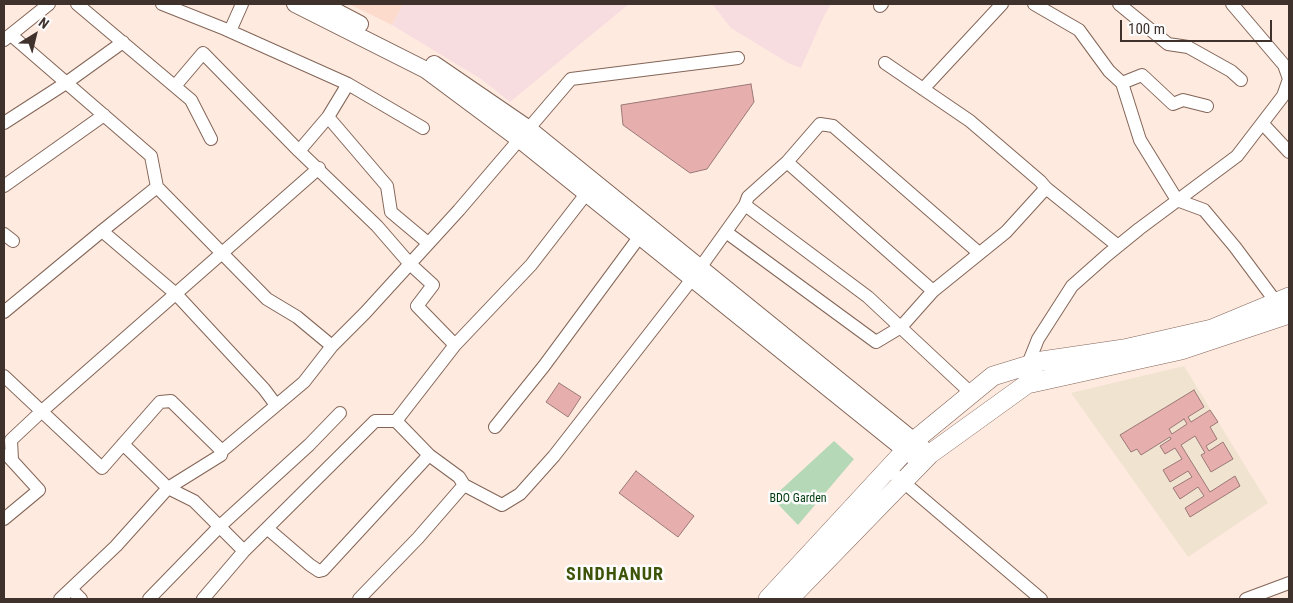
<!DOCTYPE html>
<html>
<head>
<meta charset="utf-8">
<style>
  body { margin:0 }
  #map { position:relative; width:1293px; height:603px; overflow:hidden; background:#ffeae0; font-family:"Roboto Condensed",sans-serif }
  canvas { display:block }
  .frame { position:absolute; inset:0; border:5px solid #3f312b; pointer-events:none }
  .north { position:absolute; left:10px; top:10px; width:50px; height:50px; -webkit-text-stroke:4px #fcfcfc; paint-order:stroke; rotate:36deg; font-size:14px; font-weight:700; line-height:20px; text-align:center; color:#3f312b }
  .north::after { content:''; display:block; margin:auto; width:18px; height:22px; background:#3f312b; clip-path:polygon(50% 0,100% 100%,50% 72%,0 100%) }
  .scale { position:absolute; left:1120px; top:20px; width:152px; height:22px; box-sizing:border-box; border:2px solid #3f312b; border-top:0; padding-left:6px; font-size:15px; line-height:18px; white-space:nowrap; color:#3f312b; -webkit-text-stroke:4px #fcfcfc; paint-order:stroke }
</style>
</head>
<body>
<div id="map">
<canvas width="1293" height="603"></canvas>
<div class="frame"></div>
<div class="north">N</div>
<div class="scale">100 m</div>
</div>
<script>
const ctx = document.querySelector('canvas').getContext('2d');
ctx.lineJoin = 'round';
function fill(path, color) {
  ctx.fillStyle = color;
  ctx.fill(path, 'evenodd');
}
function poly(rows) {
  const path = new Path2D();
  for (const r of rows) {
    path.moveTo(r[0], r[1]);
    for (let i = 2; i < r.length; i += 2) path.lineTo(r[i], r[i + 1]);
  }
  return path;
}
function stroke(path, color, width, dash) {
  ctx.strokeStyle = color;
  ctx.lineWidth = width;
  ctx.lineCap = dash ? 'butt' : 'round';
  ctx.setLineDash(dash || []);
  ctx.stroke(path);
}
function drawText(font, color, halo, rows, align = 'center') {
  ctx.font = font + ' "Roboto Condensed",sans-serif';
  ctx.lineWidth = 5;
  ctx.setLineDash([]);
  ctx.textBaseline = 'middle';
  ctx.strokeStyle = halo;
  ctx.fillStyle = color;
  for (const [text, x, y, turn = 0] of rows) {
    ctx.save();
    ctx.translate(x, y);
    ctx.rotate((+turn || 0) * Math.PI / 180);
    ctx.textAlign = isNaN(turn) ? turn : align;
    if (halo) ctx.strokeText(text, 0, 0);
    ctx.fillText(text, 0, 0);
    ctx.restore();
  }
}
fill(poly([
  [349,4,403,4,392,25]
]), '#fddbcc');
fill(poly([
  [403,4,629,4,510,102,481,79,392,25],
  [712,4,711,4,831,4,824,16,801,68,790,64,731,28]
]), '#f8dde0');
fill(poly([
  [1184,366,1268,503,1188,557,1071,393]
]), '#f0e3cf');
fill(poly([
  [834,441,854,459,798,525,772,498]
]), '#b5d8b6');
const building = poly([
  [751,84,754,102,707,169,690,173,623,125,621,105,751,84],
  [559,383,581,397,568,417,546,402,559,383],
  [1194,390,1204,407,1188,417,1191,422,1210,410,1218,422,1210,427,1217,439,1206,446,1209,451,1223,442,1233,459,1211,472,1201,455,1205,453,1195,436,1181,445,1210,492,1235,476,1240,486,1190,517,1185,508,1204,496,1198,487,1180,499,1173,488,1192,477,1188,471,1170,482,1163,470,1182,459,1175,448,1165,454,1160,446,1171,439,1170,437,1141,455,1137,449,1131,452,1120,435,1194,390],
  [1184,419,1187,424,1172,434,1169,429,1184,419],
  [636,471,694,516,678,537,619,493,636,471]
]);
fill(building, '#e6afad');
stroke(building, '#9b7877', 1);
const minor = poly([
  [77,4,191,100,211,139],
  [162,4,225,29,348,84,423,128],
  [1034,4,1079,30,1109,71,1122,83,1142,75,1173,104,1183,100,1207,106],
  [1119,4,1168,44,1188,47,1231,71,1241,80],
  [880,6,882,4],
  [230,31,242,4],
  [11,35,151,156,157,187,267,299,297,317,332,346],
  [4,40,49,4],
  [885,63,970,121,1040,181,1046,188,1118,246],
  [1122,83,1140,140,1177,200,1204,210,1235,247,1276,302],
  [175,86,203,53,299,151,377,226,410,264,433,285,417,306,455,345],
  [923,89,1002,4],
  [328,117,387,186,391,212,428,243],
  [4,123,66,83,123,42],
  [1263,124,1289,152],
  [299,151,328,117,348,84],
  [787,162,933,291],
  [4,186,104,115],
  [745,205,868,297,972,394],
  [102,231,176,294,264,389,276,405],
  [726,232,876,342,901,327,933,291,1006,232,1046,188],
  [4,234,13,241],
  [4,312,102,231,157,187],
  [1026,369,1038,339,1072,286,1107,255,1139,229,1237,156,1283,96,1289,79,1284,65,1232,4],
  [4,376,102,468,160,402,171,401,222,451],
  [396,421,455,345,531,265,586,194],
  [495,427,544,366,640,236],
  [12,460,11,440,42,411,319,168],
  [888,469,1041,599],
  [4,519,39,490,7,455],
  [268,529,310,565,319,571,323,570,429,455],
  [244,551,194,501,168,488,221,455,222,451,304,382,332,346,365,313,459,210,571,79,738,58],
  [71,589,81,599],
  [60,599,116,546,168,488,123,444],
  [149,599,220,526,309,445,340,413],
  [203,599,244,551,375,421,396,421,429,455,459,477,464,485,502,505,520,494,554,456,692,279,745,205,748,197,787,162,820,124,833,126,979,253],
  [359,599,418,538,464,485],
  [1246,599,1289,583]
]);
const major = poly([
  [295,4,426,70,520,140,921,463],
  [322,4,360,24],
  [434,64,529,129,930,454]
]);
const highway = poly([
  [768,599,915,440,993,376,1042,361,1124,349,1212,329,1289,297],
  [789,599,930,454,1027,384,1181,350,1289,314]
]);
stroke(minor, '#836557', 14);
stroke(major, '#836557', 18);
stroke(highway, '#836557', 20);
stroke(minor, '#fff', 12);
stroke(major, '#fff', 16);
stroke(highway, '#fff', 19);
drawText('12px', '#013c0d', '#fcfcfc', [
  ["BDO Garden",798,499]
]);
ctx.letterSpacing = '1px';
drawText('bold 18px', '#3d5307', '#fcfcfc', [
  ["SINDHANUR",615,575]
]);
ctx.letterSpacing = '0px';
</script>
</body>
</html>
